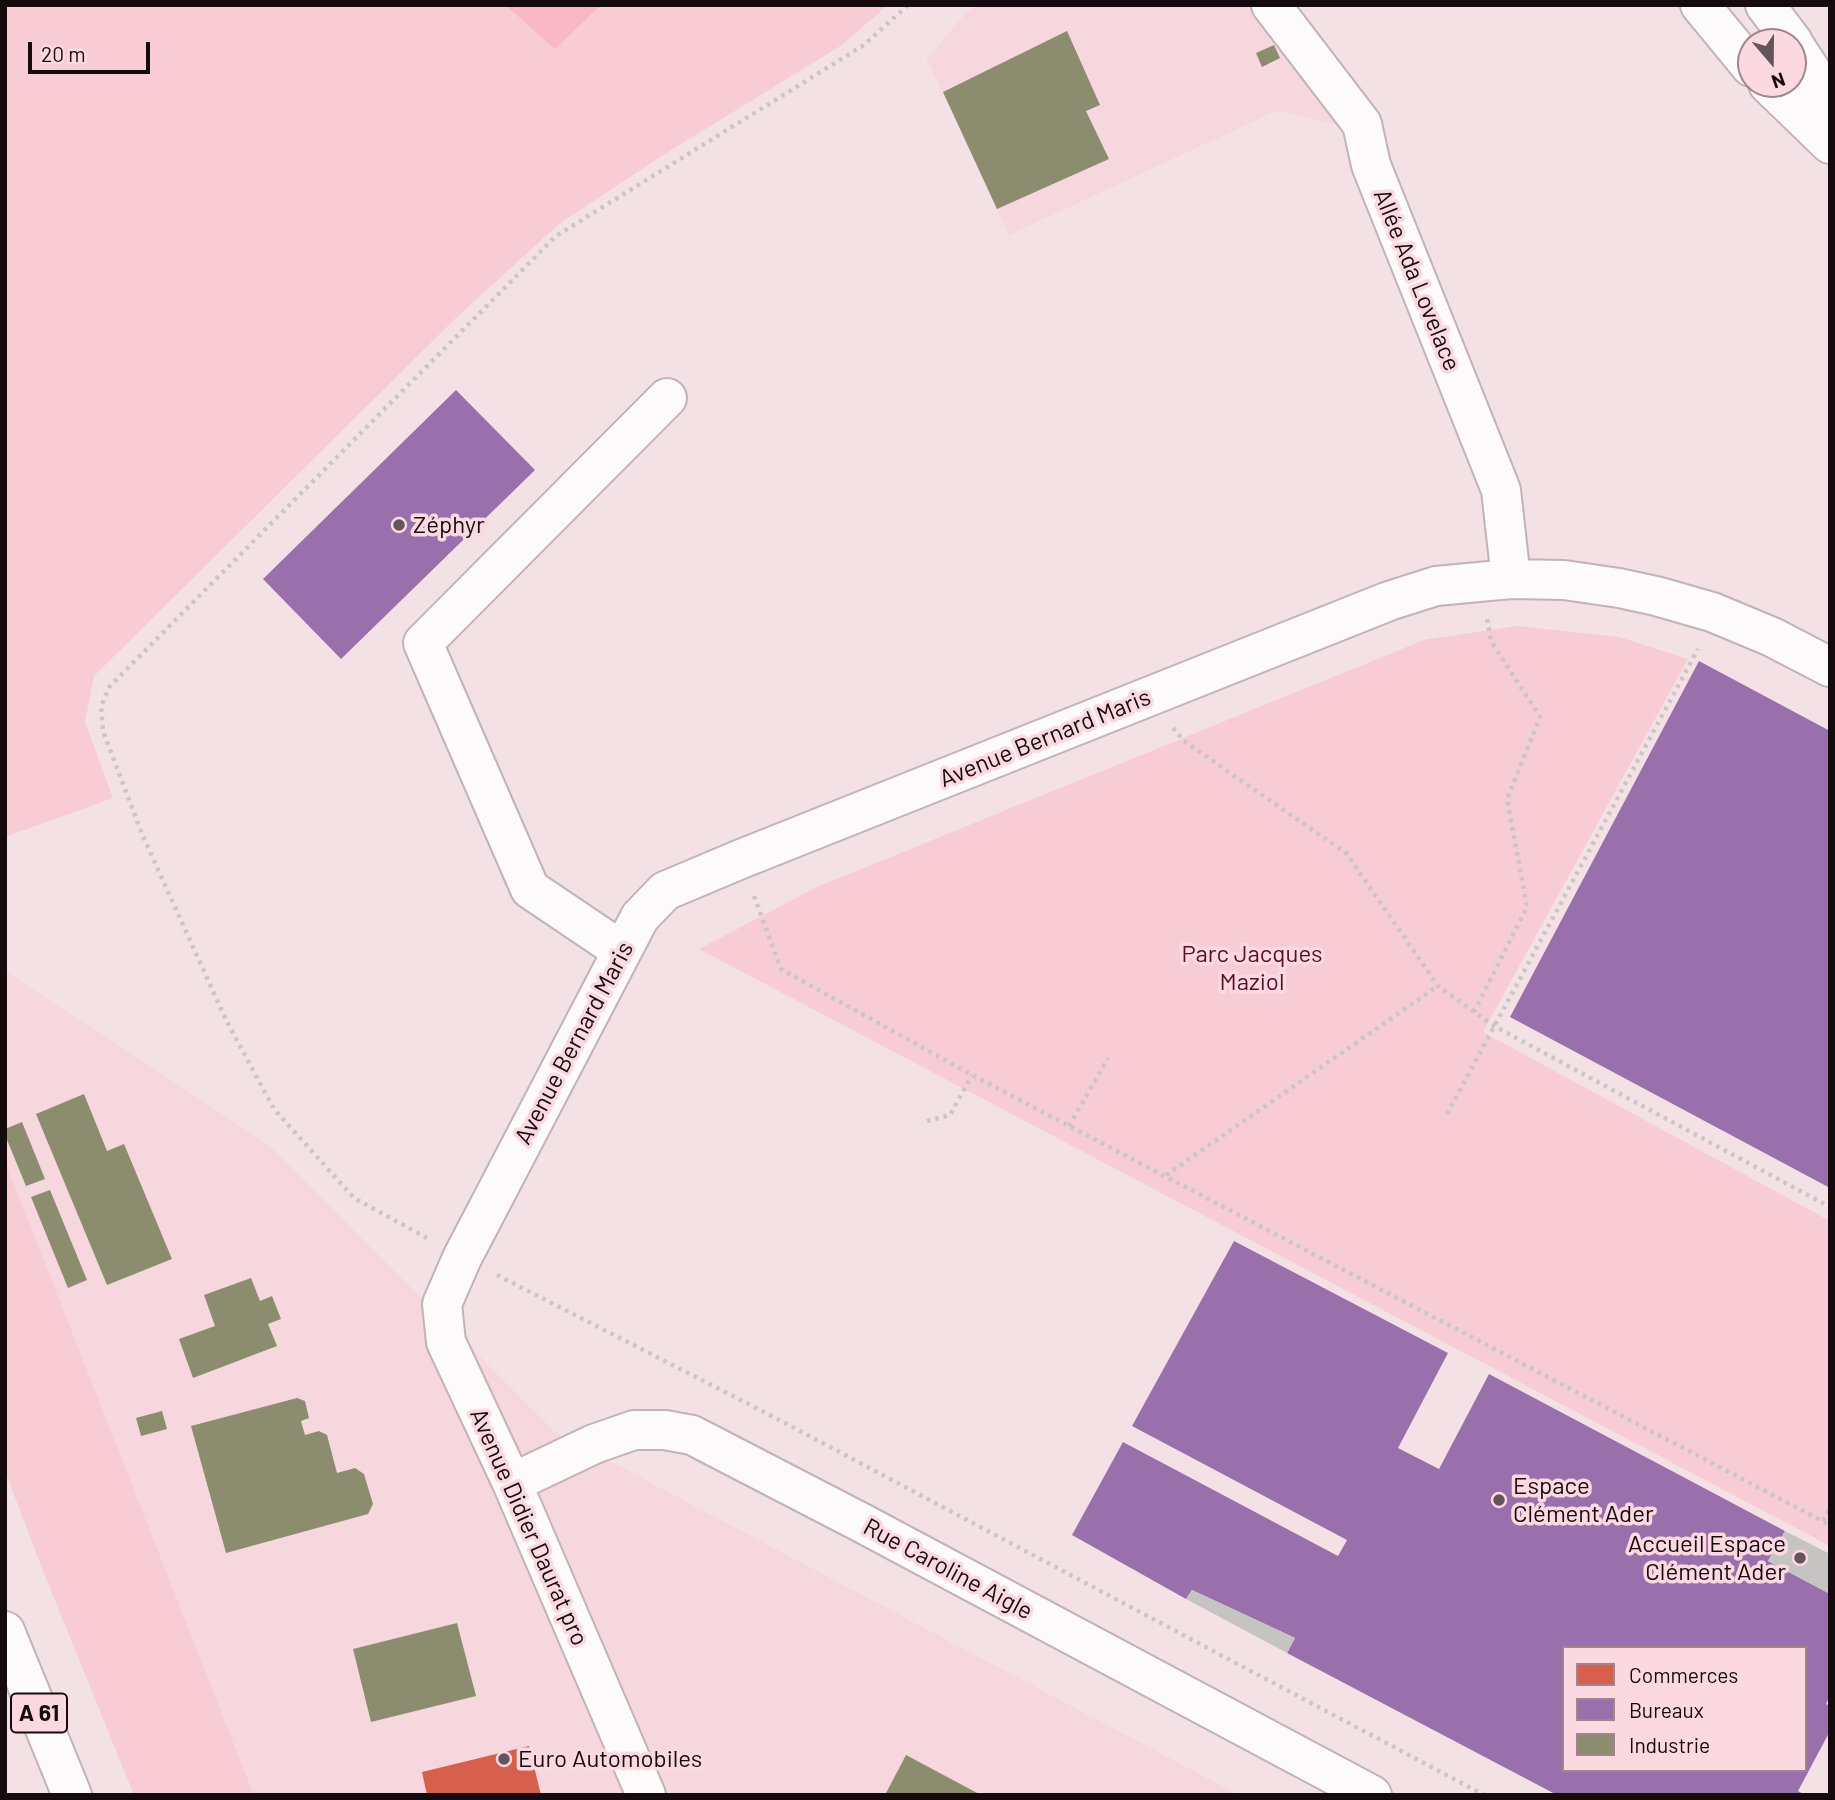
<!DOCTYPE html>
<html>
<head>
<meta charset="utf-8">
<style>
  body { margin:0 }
  #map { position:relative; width:1835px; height:1800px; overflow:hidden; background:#f4e1e5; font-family:Barlow,sans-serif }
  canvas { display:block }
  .frame { position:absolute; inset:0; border:7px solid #150a0d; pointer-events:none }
  .legend { position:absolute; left:1562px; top:1646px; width:245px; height:126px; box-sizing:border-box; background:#fcd9e0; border:2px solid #a0868c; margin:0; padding:9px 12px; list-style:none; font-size:21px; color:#150a0d }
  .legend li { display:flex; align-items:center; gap:14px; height:35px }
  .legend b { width:35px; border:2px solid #a0868c }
  .north { position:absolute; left:1737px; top:28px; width:70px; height:70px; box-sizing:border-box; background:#fcd9e0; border:2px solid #a0868c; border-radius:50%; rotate:160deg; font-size:19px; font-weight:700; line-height:28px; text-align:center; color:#150a0d }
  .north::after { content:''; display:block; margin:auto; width:24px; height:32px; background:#635559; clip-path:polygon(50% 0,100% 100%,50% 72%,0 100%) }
  .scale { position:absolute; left:28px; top:42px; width:122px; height:32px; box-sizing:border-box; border:4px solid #150a0d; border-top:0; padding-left:9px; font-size:21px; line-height:24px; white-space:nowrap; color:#150a0d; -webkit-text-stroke:5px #fcd9e0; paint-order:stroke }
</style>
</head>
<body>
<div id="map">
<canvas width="1835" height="1800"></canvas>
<div class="frame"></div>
<ul class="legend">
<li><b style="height:19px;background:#d6604d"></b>Commerces</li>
<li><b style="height:19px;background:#9970ab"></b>Bureaux</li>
<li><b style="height:19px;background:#8c8c6e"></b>Industrie</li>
</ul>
<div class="north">N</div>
<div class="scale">20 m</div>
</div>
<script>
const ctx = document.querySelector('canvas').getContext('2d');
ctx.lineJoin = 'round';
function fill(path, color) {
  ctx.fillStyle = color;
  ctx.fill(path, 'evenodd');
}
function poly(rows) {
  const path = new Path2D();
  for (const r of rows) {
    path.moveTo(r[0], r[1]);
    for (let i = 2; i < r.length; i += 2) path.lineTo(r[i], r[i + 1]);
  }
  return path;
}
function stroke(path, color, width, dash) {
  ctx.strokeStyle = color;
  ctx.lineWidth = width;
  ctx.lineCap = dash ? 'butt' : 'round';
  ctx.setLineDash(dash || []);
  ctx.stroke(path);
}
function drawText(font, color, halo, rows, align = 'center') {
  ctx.font = font + ' Barlow,sans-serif';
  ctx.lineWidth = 7;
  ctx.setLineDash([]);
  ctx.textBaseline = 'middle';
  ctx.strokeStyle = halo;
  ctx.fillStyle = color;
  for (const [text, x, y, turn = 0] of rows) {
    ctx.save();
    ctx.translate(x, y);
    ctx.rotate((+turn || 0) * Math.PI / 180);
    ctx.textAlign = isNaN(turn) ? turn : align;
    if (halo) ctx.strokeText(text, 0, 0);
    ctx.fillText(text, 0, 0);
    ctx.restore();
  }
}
fill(poly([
  [976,5,1251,5,1344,126,1276,111,1009,235,927,59,964,15],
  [5,971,269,1145,555,1432,1239,1795,254,1795,5,1161]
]), '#f7d7de');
fill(poly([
  [5,5,505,5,555,48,601,5,888,5,842,45,660,157,559,224,457,317,94,676,85,722,113,798,5,837],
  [1517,626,1619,637,1688,659,1483,1032,1830,1221,1830,1546,699,949,817,887,1424,640],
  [5,1161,254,1795,134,1795,43,1571,5,1471]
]), '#f7ccd4');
fill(poly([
  [505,5,601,5,555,49]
]), '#fab7c6');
fill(poly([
  [529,1746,541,1795,427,1795,422,1772]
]), '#d6604d');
fill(poly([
  [456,390,535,470,341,659,263,579],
  [1699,661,1830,731,1830,1188,1510,1017],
  [1234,1241,1448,1353,1398,1448,1439,1469,1489,1374,1785,1531,1768,1561,1830,1594,1830,1696,1826,1704,1830,1706,1830,1731,1798,1791,1805,1795,1557,1795,1287,1653,1295,1638,1192,1590,1186,1599,1072,1535,1123,1442,1338,1556,1347,1540,1132,1426],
  [1564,1648,1805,1648,1805,1770,1564,1770]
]), '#9970ab');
fill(poly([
  [1067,31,1100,105,1086,111,1109,159,997,209,943,92],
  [1274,45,1280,58,1262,67,1256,53],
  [84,1094,107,1151,124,1144,172,1259,107,1285,36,1114],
  [22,1122,45,1179,26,1186,5,1135,5,1129],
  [50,1190,87,1280,68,1288,31,1197],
  [251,1278,260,1301,272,1296,281,1319,268,1324,277,1346,193,1378,179,1339,215,1326,204,1295],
  [297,1398,305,1401,309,1418,301,1421,305,1435,319,1431,327,1435,337,1473,355,1468,364,1474,373,1504,368,1514,226,1553,191,1426],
  [162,1411,167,1429,141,1436,136,1418],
  [457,1623,476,1696,371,1722,353,1649],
  [906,1755,981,1795,885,1795]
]), '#8c8c6e');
fill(poly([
  [1785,1531,1830,1554,1830,1594,1768,1561],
  [1192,1590,1295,1638,1287,1653,1186,1599]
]), '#c6c4c3');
const minor = poly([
  [1271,5,1362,124,1371,165,1501,490,1511,579],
  [622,951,530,889,423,643,667,398],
  [512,1483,594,1444,634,1430,665,1430,692,1435,862,1523,1372,1795],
  [646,1795,512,1483,446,1342,442,1304,462,1258,640,917,665,891,741,859,1389,601,1436,586,1511,579,1564,580,1619,588,1656,596,1712,612,1772,637,1830,667]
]);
const highway = poly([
  [1700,5,1751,67],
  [1765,5,1793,42],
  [1793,43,1830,100],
  [1768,84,1830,144],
  [5,1631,72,1795]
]);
stroke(minor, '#c1b3b6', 42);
stroke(highway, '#c1b3b6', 42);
stroke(poly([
  [1173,728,1184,741,1346,853,1438,986,1494,1026,1830,1207],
  [754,896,781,969,972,1075,1830,1525],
  [1474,1012,1527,907,1507,799,1540,717,1491,641,1487,619],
  [1447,1114,1698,649],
  [927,1121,950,1115,972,1075],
  [1069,1126,1108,1058],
  [1166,1175,1438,986],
  [427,1238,354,1198,274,1109,226,1020,142,834,103,731,101,706,110,686,556,236,864,45,908,5],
  [497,1275,768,1414,1484,1795],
  [1823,1521,1830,1508]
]), '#cbc5c6', 4.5, [3.5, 5]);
stroke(minor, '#fdfafb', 38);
stroke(highway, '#fdfafb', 38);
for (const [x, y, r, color] of [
  [399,525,7,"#635559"],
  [1499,1500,7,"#635559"],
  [1800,1558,7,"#635559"],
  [504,1759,7,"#635559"]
]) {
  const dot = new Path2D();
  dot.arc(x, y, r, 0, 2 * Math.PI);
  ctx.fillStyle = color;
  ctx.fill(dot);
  stroke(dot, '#fcd9e0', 2.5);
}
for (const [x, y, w] of [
  [39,1713,56]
]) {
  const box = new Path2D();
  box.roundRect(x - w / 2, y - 19.5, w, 39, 5);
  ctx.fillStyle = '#fcd9e0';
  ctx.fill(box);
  stroke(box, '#150a0d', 2);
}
drawText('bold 23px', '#150a0d', null, [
  ["A 61",39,1713]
]);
drawText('24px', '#150a0d', '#fcd9e0', [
  ["Allée Ada Lovelace",1417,280,68],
  ["Avenue Bernard Maris",1045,738,-22],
  ["Avenue Bernard Maris",574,1043,-62],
  ["Avenue Didier Daurat pro",529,1527,66],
  ["Rue Caroline Aigle",948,1569,28]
]);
drawText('24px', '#150a0d', '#fcd9e0', [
  ["Zéphyr",413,525],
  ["Espace",1513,1486],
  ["Clément Ader",1513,1514],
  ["Accueil Espace",1786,1544,"right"],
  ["Clément Ader",1786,1572,"right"],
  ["Euro Automobiles",518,1759]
], 'left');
drawText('24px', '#580c28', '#fcd9e0', [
  ["Parc Jacques",1252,954],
  ["Maziol",1252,982]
]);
</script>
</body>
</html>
